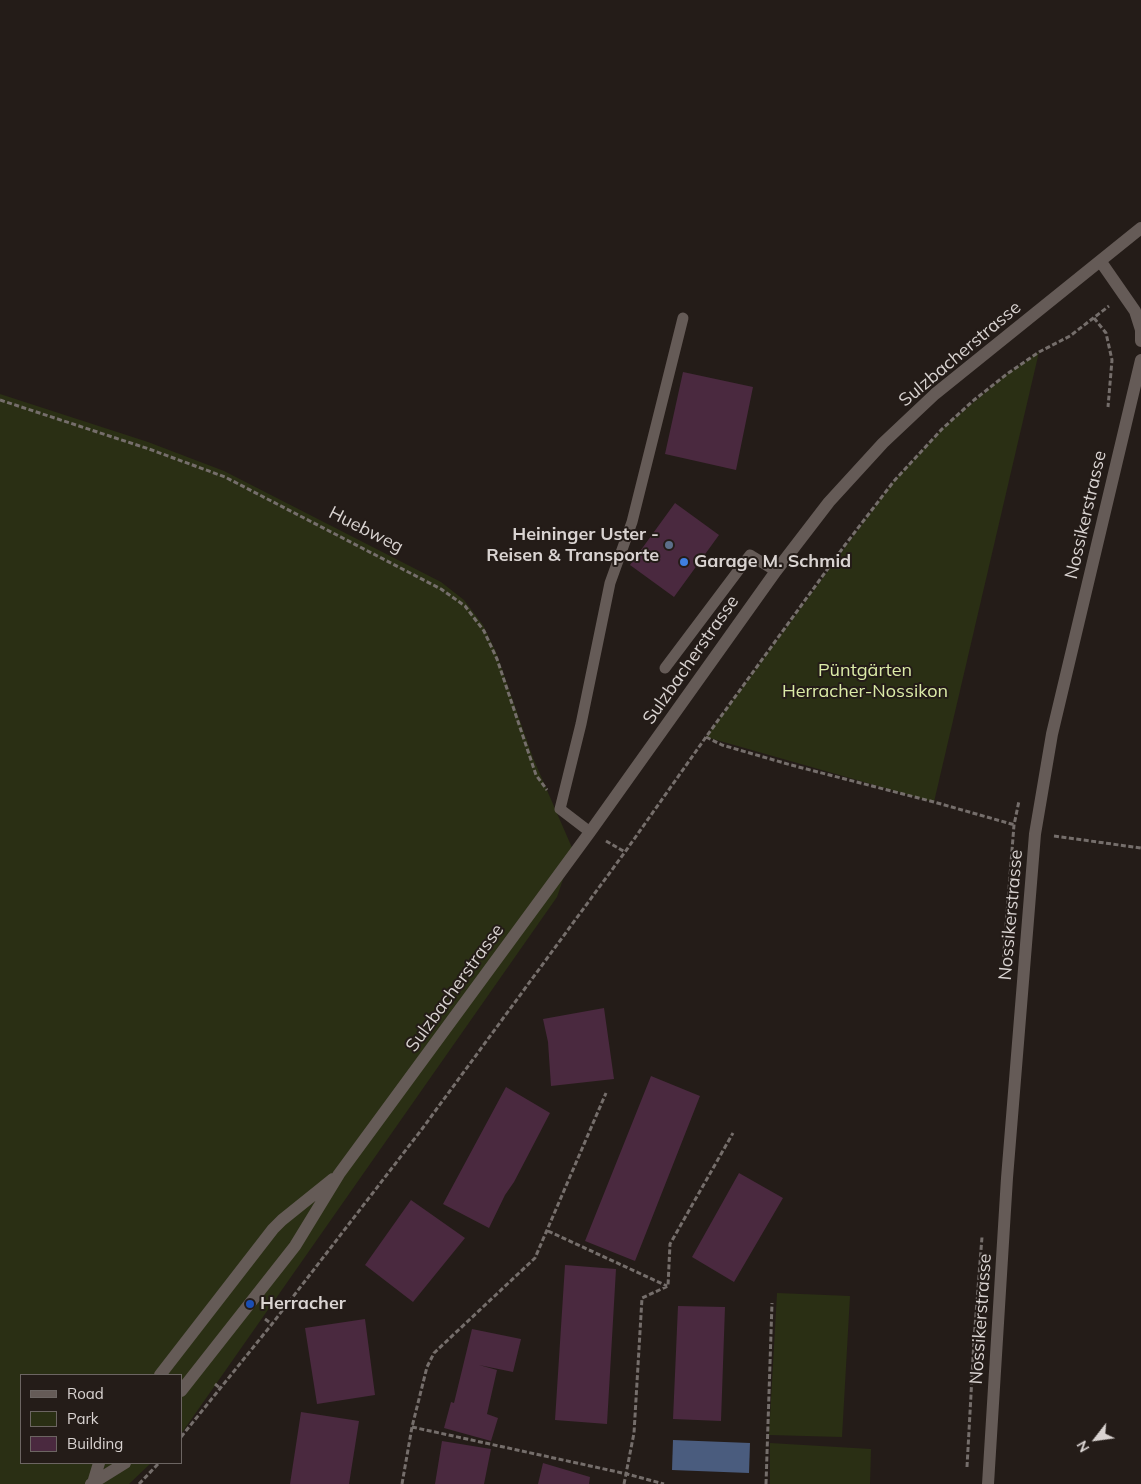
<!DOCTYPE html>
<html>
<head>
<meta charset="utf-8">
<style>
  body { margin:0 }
  #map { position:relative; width:1141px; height:1484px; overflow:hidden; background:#241c18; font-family:Mulish,sans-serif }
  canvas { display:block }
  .legend { position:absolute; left:20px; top:1374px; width:162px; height:90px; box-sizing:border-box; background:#241c18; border:1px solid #6c6562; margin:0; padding:6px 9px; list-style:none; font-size:15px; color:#d9d3d1 }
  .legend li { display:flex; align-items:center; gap:10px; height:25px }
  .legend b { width:25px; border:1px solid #6c6562 }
  .north { position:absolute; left:1071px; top:1414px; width:50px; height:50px; -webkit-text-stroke:4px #241c18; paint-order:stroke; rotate:240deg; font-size:14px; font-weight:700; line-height:20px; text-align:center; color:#d9d3d1 }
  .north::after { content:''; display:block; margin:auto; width:18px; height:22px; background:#d9d3d1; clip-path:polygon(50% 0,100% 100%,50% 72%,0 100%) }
</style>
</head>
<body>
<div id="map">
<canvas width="1141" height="1484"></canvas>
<ul class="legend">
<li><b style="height:6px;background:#655b57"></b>Road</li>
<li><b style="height:14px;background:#2a2f14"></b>Park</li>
<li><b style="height:14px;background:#4a293f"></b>Building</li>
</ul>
<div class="north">N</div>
</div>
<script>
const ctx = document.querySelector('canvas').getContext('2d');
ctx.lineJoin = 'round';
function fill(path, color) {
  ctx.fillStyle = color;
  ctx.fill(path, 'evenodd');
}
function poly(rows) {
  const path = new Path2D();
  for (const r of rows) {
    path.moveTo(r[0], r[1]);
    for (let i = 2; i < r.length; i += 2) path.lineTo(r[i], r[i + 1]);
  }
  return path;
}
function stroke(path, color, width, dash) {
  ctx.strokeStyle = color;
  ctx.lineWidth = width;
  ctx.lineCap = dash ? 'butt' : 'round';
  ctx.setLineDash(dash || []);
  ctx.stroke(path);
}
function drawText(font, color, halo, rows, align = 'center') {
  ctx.font = font + ' Mulish,sans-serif';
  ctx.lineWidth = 4;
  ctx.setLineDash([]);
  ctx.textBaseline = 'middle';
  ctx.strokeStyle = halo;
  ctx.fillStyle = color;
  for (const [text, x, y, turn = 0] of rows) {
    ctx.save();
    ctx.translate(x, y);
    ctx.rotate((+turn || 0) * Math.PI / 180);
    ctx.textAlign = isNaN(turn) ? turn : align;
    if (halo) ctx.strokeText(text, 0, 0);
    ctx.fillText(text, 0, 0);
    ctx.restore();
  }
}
fill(poly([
  [1039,352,934,802,706,737,894,481,942,429,1007,374],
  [0,394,148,442,224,471,441,582,464,600,483,625,496,652,533,758,573,850,557,897,181,1434,181,1375,21,1375,21,1463,151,1463,129,1484,0,1484],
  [777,1293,850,1296,842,1437,769,1435],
  [770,1443,871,1449,870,1484,770,1484]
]), '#2a2f14');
fill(poly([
  [673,1440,750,1443,749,1473,672,1470]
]), '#4a5c7e');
fill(poly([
  [683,372,753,387,736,470,665,454],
  [675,503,719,535,674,597,630,565],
  [604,1008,614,1079,551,1086,548,1042,543,1019],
  [651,1076,700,1096,635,1261,585,1241],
  [506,1087,550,1113,514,1182,505,1195,489,1228,443,1204],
  [739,1173,783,1198,734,1282,692,1257],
  [411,1200,465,1238,413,1302,365,1265],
  [565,1265,616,1269,607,1424,555,1420],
  [678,1306,725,1307,721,1421,673,1419],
  [365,1319,375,1395,317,1404,305,1328],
  [472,1329,521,1339,513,1372,479,1365,497,1370,487,1414,498,1418,491,1441,444,1428,451,1402,454,1403],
  [301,1412,359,1421,349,1484,290,1484],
  [442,1441,491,1449,484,1484,435,1484],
  [543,1463,590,1477,589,1484,538,1484]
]), '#4a293f');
stroke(poly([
  [1094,318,1106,333,1112,360,1108,407],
  [0,400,149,449,225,477,441,589,465,606,484,631,497,659,536,775,547,790],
  [706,737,722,745,791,765,934,802,1015,825],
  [1054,836,1141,848],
  [606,841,625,852],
  [1003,964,1014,825,1019,801],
  [548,1231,667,1286],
  [265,1319,272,1324],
  [215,1384,221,1389],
  [412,1427,627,1474,664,1484],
  [181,1437,272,1324,422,1129,625,852,706,737,845,545,894,481,942,429,974,400,1007,374,1039,352,1070,336,1109,306],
  [967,1467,974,1340,982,1237],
  [139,1484,159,1463],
  [402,1484,412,1427,427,1367,434,1353,535,1258,606,1093],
  [624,1484,634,1433,642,1298,668,1286,670,1244,733,1133],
  [766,1484,772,1303]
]), '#756e6b', 3, [5, 2.5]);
stroke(poly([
  [665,668,750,555,776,571],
  [590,832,560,809,581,724,610,583,632,522,683,318]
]), '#655b57', 11);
stroke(poly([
  [1101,262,1135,311,1141,330,1141,341],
  [160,1375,273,1229,282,1220,333,1179],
  [181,1391,295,1246,339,1174,590,832,776,571,829,502,883,443,935,394,1141,228],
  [93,1483,99,1463],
  [91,1484,125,1463],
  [988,1484,1007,1178,1035,834,1052,734,1141,360]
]), '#655b57', 12);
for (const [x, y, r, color] of [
  [669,545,5,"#5c6f8a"],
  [684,562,5,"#3f7fe0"],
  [250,1304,5,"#1a4fb4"]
]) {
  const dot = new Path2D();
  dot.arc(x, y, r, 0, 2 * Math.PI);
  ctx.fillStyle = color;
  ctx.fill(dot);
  stroke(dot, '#241c18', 2);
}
drawText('18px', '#d9d3d1', '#241c18', [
  ["Sulzbacherstrasse",960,354,-40],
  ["Nossikerstrasse",1086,515,-77],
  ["Huebweg",366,530,27],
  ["Sulzbacherstrasse",691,660,-55],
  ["Nossikerstrasse",1011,915,-85],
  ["Sulzbacherstrasse",455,988,-54],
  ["Nossikerstrasse",981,1319,-86]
]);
drawText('bold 18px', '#d9d3d1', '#241c18', [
  ["Heininger Uster -",659,535,"right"],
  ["Reisen & Transporte",659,556,"right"],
  ["Garage M. Schmid",694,562],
  ["Herracher",260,1304]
], 'left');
drawText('18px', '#dbeba7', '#241c18', [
  ["Püntgärten",865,671],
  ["Herracher-Nossikon",865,692]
]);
</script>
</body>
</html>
